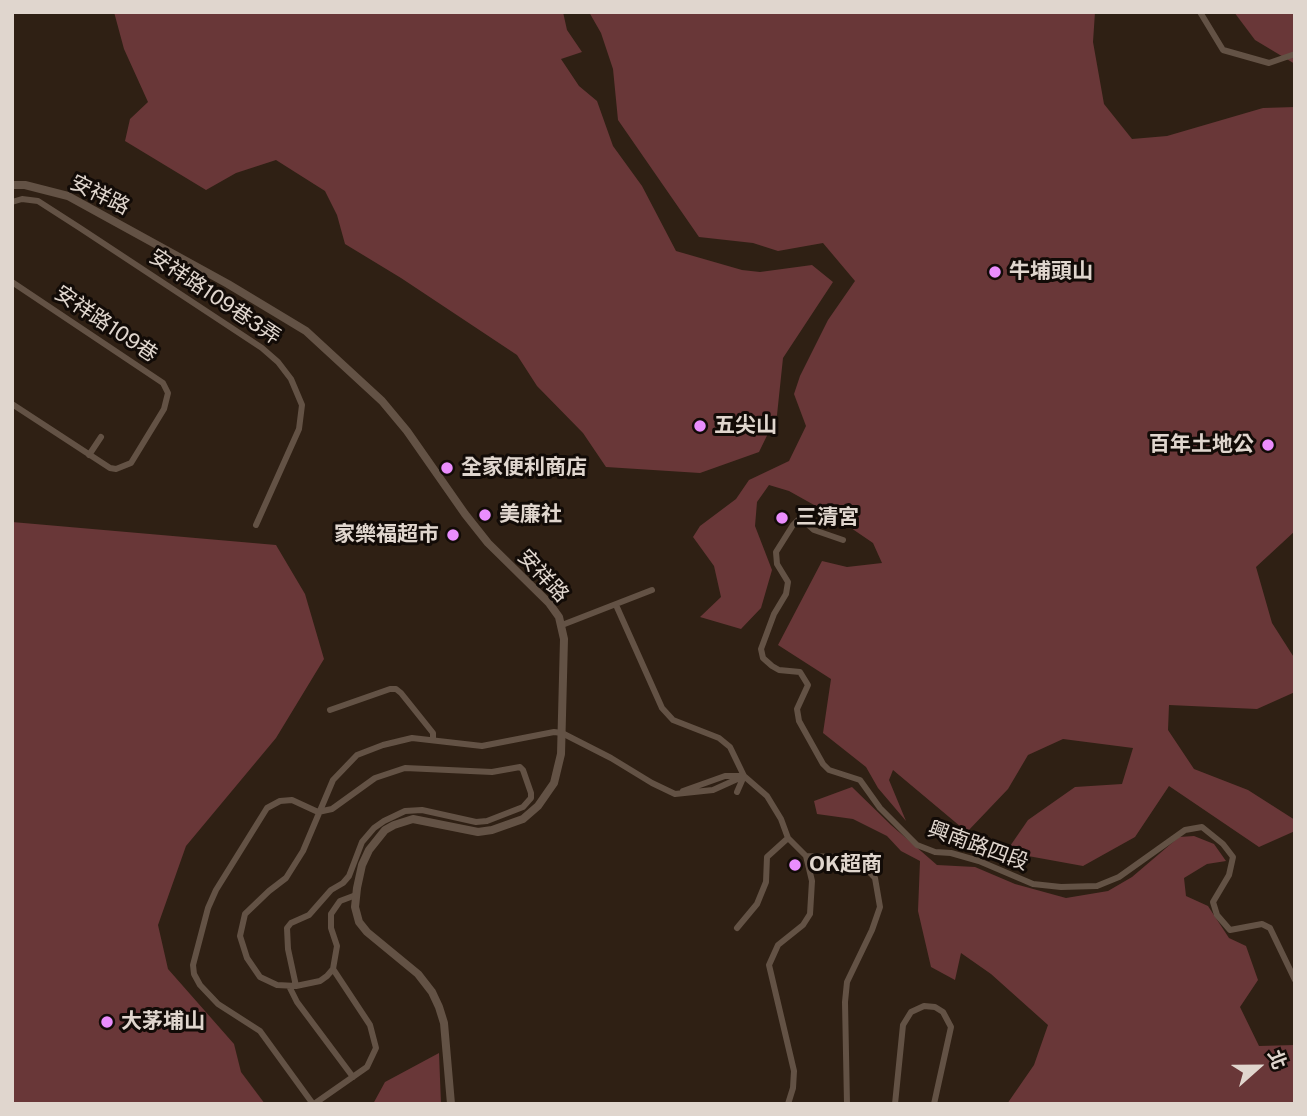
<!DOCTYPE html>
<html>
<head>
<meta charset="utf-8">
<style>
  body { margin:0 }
  #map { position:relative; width:1307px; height:1116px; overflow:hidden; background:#2f2014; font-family:"Public Sans","Noto Sans TC",sans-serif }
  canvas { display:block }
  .frame { position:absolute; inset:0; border:14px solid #e0d6ce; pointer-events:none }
  .north { position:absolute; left:1223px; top:1032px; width:70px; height:70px; -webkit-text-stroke:5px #120b07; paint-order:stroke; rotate:69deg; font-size:19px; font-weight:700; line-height:28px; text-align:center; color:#e0d6ce }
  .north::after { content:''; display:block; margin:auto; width:24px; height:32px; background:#e0d6ce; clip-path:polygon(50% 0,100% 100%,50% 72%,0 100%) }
</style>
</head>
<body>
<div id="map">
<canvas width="1307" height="1116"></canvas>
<div class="frame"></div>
<div class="north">北</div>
</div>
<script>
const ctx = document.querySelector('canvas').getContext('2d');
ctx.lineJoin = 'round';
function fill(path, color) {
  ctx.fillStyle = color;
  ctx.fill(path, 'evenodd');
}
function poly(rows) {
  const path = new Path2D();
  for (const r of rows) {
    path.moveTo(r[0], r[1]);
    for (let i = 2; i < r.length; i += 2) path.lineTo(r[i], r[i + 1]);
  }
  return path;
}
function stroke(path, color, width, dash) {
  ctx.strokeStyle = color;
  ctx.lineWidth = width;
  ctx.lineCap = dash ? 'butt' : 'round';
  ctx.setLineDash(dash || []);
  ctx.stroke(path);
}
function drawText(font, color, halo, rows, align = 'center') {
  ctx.font = font + ' "Public Sans","Noto Sans TC",sans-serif';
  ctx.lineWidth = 6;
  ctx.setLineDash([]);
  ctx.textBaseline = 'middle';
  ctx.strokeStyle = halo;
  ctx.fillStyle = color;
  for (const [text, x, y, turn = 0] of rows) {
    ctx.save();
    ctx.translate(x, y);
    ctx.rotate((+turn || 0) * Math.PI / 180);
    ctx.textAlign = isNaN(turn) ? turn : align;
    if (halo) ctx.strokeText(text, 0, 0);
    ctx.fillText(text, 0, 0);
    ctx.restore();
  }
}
fill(poly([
  [114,12,563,12,567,30,582,52,561,59,579,86,597,101,613,146,642,186,676,251,742,270,760,272,812,265,833,282,783,358,777,415,759,452,700,473,606,467,583,433,537,386,517,355,401,278,345,244,337,215,325,191,276,160,236,173,206,190,125,141,130,119,148,102,124,49],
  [589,12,1095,12,1093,42,1104,104,1132,139,1167,136,1263,108,1295,107,1295,531,1256,567,1272,623,1295,659,1295,692,1257,709,1169,705,1168,730,1194,769,1248,790,1295,820,1295,831,1259,847,1169,786,1135,837,1083,866,1006,852,1028,820,1075,787,1122,784,1133,748,1063,739,1028,755,1008,789,967,832,893,770,889,780,906,821,878,788,866,767,823,733,831,679,778,645,822,561,847,567,882,563,873,543,832,515,789,491,769,485,757,502,755,526,772,570,761,608,741,629,700,617,721,597,714,566,693,537,700,526,736,499,749,480,789,461,806,426,794,394,800,376,828,320,855,281,823,243,778,251,753,243,699,237,618,120,613,69,601,33],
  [1234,12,1295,12,1295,64,1255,40],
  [12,522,276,545,305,594,324,659,276,738,186,846,158,925,168,969,234,1044,241,1072,265,1104,12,1104],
  [852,787,891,825,937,865,975,867,1015,884,1066,898,1108,891,1132,877,1179,837,1194,836,1214,844,1226,861,1207,864,1184,878,1186,896,1208,906,1229,938,1246,946,1258,980,1240,1007,1259,1046,1295,1045,1295,1104,1007,1104,1034,1065,1048,1025,991,974,961,953,955,980,931,967,918,911,920,861,901,851,887,836,853,819,817,814,814,801],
  [439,1053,441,1104,373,1104,385,1082]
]), '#693738');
stroke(poly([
  [1200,12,1223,50,1269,63,1295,54],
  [12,202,22,199,38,201,80,228,262,348,278,362,291,379,302,405,299,429,256,525],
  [12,282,163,383,168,393,164,409,131,463,116,469,110,468,12,404],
  [89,455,101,437],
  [843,540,814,530,804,521,798,520,793,525,776,552,777,564,788,582,786,594,774,614,761,649,763,658,772,666,779,670,800,672,808,685,797,709,799,721,823,764,829,770,860,780,880,808,917,845,935,852,951,853,979,861,1033,884,1061,887,1097,886,1119,877,1185,830,1202,827,1223,844,1233,857,1229,875,1213,902,1217,915,1230,930,1262,924,1270,928,1295,980],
  [616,605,662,708,673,720,719,738,730,747,744,776,767,796,781,819,788,838,806,856,843,857,861,863,875,878,880,907,872,930,847,982,845,1002,847,1104],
  [562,625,652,590],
  [330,710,390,689,396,689,401,693,433,733,433,740],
  [683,791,725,776,744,776],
  [737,792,744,776],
  [356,895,340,901,331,914,331,928,337,946,333,969,327,976,320,981,296,986,277,985,260,977,247,958,240,936,245,914,269,891,286,878,303,851,333,780,357,755,383,745,412,738,482,746,554,732,562,733,611,758,652,783,675,794,713,790,744,776],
  [737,928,757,904,766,882,767,857,788,838],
  [289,986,297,1002,353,1077],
  [296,986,288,949,287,928,291,923,309,915,331,890,343,883,349,876,362,842,374,828,384,821,405,811,422,810,476,822,487,821,523,807,531,798,531,793,523,770,520,767,492,772,405,768,375,778,332,809,318,812],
  [313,1104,260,1031,218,1004,200,985,194,974,193,965,208,908,216,890,267,808,280,801,292,800,318,812],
  [314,1104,367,1067,376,1048,370,1025,333,969],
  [788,1104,793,1088,794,1071,769,965,778,945,803,925,810,914,812,881,806,856],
  [895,1104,903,1025,911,1012,924,1006,935,1007,943,1012,951,1027,934,1104]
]), '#635245', 6);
stroke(poly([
  [12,185,25,185,68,196,228,284,306,331,382,401,407,431,465,514,488,543,549,603,559,617,564,639,561,754,554,783,538,806,523,819,492,830,478,832,413,819,394,825,385,830,369,850,362,865,357,888,355,907,359,922,367,932,418,974,432,992,439,1007,444,1023,451,1104]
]), '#635245', 8);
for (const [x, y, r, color] of [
  [995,272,7,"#ea8dfd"],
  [700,426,7,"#ea8dfd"],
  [1268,445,7,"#ea8dfd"],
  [447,468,7,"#ea8dfd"],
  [485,515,7,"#ea8dfd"],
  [782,518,7,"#ea8dfd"],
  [453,535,7,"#ea8dfd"],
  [795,865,7,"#ea8dfd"],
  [107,1022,7,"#ea8dfd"]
]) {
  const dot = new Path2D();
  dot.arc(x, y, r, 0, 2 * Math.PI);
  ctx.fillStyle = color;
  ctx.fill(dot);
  stroke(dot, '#120b07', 2.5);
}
drawText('21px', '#e0d6ce', '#120b07', [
  ["安祥路",100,195,26],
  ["安祥路109巷3弄",215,297,34],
  ["安祥路109巷",106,324,34],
  ["安祥路",543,576,47],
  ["興南路四段",978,846,20]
]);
drawText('bold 21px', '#e0d6ce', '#120b07', [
  ["牛埔頭山",1009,272],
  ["五尖山",714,426],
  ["百年土地公",1254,445,"right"],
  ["全家便利商店",461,468],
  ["美廉社",499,515],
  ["三清宮",796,518],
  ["家樂福超市",439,535,"right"],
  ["OK超商",809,865],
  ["大茅埔山",121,1022]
], 'left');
</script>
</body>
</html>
